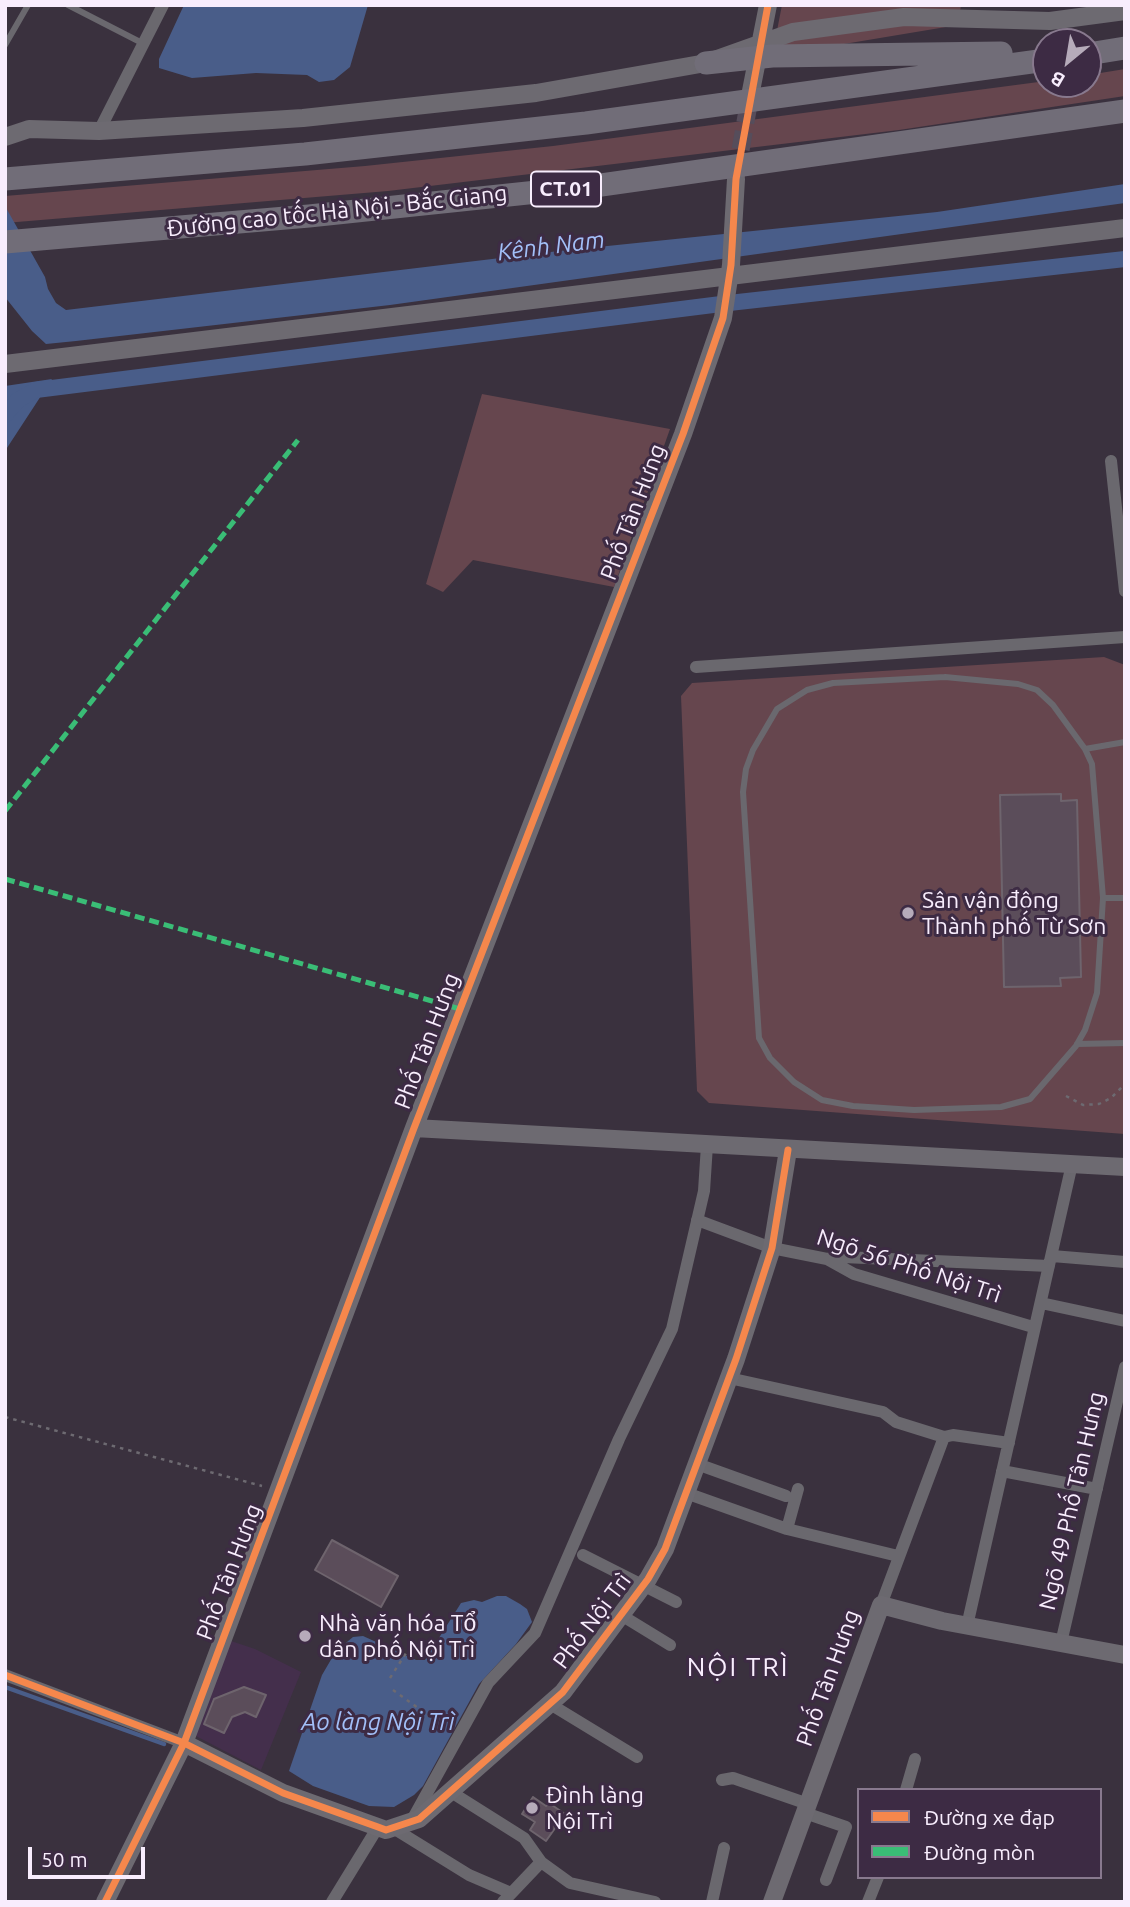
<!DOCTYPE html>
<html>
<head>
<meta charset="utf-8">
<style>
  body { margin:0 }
  #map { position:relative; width:1130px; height:1907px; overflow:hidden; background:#3a313e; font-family:Ubuntu,sans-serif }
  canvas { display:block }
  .frame { position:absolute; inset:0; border:7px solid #f8edfd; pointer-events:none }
  .legend { position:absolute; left:857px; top:1788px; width:245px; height:91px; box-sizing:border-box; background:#3d2b44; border:2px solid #88798e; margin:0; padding:9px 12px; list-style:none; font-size:21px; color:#f8edfd }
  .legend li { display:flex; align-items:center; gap:14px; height:35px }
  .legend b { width:35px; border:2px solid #88798e }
  .north { position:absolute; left:1032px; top:28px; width:70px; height:70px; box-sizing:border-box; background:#3d2b44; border:2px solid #88798e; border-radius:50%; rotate:210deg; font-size:19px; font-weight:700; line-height:28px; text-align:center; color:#f8edfd }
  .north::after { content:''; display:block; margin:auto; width:24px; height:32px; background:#b6abba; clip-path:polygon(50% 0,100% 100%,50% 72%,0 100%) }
  .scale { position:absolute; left:28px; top:1847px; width:117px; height:32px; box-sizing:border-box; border:4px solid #f8edfd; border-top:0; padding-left:9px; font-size:21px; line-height:24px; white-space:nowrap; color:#f8edfd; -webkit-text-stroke:5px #3d2b44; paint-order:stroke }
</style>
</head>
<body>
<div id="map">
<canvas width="1130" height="1907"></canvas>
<div class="frame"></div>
<ul class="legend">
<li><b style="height:9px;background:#f5874c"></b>Đường xe đạp</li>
<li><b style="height:9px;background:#3abd76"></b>Đường mòn</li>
</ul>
<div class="north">B</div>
<div class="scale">50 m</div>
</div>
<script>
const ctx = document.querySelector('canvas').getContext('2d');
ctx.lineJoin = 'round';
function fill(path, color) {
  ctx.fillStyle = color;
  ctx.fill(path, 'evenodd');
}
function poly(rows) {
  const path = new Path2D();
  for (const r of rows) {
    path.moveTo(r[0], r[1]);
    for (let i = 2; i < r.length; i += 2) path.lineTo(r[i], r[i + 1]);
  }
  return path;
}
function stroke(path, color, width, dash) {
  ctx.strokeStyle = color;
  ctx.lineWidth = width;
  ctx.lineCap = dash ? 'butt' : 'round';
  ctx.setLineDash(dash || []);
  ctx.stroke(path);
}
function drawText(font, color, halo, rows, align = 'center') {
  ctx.font = font + ' Ubuntu,sans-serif';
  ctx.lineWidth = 6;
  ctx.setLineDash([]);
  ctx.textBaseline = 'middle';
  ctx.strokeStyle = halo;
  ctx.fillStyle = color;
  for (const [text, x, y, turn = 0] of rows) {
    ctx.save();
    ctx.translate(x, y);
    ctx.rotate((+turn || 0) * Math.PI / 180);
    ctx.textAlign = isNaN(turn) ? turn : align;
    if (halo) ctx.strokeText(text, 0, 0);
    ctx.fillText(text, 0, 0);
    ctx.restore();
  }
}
fill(poly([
  [228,1640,255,1649,301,1672,261,1770,194,1735]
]), '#442f4c');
fill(poly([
  [782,5,961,5,958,25,772,56],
  [1125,69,1125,96,899,130,388,191,5,223,5,196,365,166,553,146,1046,81,1046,84,1088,84,1088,75],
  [482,394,670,429,614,587,473,560,443,592,426,584],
  [1104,657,1125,665,1125,1134,709,1103,697,1091,681,696,692,683]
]), '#66464e');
fill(poly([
  [184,5,368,5,350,67,334,80,319,82,307,75,256,73,192,78,159,68,159,59],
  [1125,184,1125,203,390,305,76,341,46,344,32,331,5,297,5,206,45,277,48,289,56,303,66,310,559,251,937,212],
  [52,379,5,451,5,386],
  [497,1596,506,1596,520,1604,527,1609,532,1622,516,1644,479,1684,423,1786,414,1795,394,1807,369,1806,313,1786,289,1771,322,1675,336,1651,353,1637,363,1636,416,1660,425,1660,461,1603,474,1600,482,1602]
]), '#495d89');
stroke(poly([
  [5,1687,164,1744]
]), '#495d89', 4.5);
stroke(poly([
  [5,415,18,400,36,390,729,303,1125,259]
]), '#495d89', 16);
const building = poly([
  [1061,794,1061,801,1077,800,1081,977,1060,978,1061,986,1004,987,1000,795,1061,794],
  [332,1540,398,1576,381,1607,315,1570,332,1540],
  [244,1687,266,1695,256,1717,245,1712,232,1717,224,1733,204,1724,214,1699,244,1687],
  [533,1797,546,1806,549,1803,565,1814,546,1841,530,1830,535,1822,522,1814,533,1797]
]);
fill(building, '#5b4d5a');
stroke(building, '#6e646d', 2);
stroke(poly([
  [736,176,750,96]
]), '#564d5b', 18, [18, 9]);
stroke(poly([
  [1066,1096,1083,1105,1099,1104,1111,1098,1125,1084],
  [5,1417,262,1486],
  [390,1678,408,1650],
  [393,1690,446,1728]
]), '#6d6a71', 2.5, [3.5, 5]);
stroke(poly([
  [68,5,144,44],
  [5,45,28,5],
  [945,677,1018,684,1037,690,1053,705,1085,749,1092,764,1103,898,1097,993,1085,1030,1076,1046,1030,1099,1001,1107,914,1110,853,1106,822,1100,794,1082,770,1058,759,1038,743,792,746,769,753,750,777,709,807,690,833,683,945,677],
  [1085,749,1125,742],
  [1103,898,1125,898],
  [1077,1044,1125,1043]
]), '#6a686e', 6);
stroke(poly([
  [99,131,163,5],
  [1111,461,1125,591],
  [696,667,1125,637],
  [697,1220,772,1248,827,1259,854,1274,1033,1327],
  [1052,1256,1125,1262],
  [827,1259,843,1257,1049,1266],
  [1041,1303,1125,1321],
  [729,1378,883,1412,896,1422,944,1437,953,1435,1009,1443],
  [697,1464,786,1496],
  [1002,1471,1097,1489],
  [686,1493,787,1529,898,1556],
  [787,1529,798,1489],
  [583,1555,676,1602],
  [881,1605,944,1437],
  [621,1615,670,1645],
  [967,1626,1072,1164],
  [1061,1643,1125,1367],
  [5,1675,184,1743],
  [550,1704,637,1757],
  [722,1780,733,1778,808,1804],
  [906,1790,915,1759],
  [451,1792,524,1838,541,1862,570,1883,655,1902],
  [805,1813,846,1827,826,1880],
  [411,1822,488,1683,535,1633,619,1439,672,1329,704,1191,707,1145],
  [393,1828,469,1875,511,1893],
  [332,1902,378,1827],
  [503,1902,541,1862],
  [712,1902,724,1848],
  [868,1902,878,1877]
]), '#6a686e', 12);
stroke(poly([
  [750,96,768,5],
  [5,137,29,129,99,131,303,118,536,93,706,63,793,32,904,17,1050,21,1125,11],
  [5,364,1125,228],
  [414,1128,1125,1167],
  [184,1743,283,1793,386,1830,419,1819,563,1692,648,1579,665,1549,736,1359,772,1248,788,1150],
  [105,1902,184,1743,414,1128,683,434,723,318,731,265,736,179],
  [772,1902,881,1605,942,1621,1125,1655]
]), '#6d6a71', 18);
stroke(poly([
  [1088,54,1125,48],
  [706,63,772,56,1001,53],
  [5,179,305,154,586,123,1046,60],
  [5,242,309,216,594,186,1125,111]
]), '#716d78', 23);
stroke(poly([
  [5,811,298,440],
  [5,879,460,1009]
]), '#3abd76', 5, [10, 5]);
stroke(poly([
  [5,1675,184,1743,283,1793,378,1827,386,1830,419,1819,563,1692,648,1579,665,1549,736,1359,772,1248,788,1150],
  [105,1902,184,1743,414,1128,683,434,723,318,731,265,736,179,768,5]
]), '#f5874c', 7);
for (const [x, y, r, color] of [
  [908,913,7,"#b6abba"],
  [305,1636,7,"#b6abba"],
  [532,1808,7,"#b6abba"]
]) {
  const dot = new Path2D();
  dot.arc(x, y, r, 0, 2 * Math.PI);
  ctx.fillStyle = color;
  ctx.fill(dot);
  stroke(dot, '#3d2b44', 2.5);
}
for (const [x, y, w] of [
  [566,189,70]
]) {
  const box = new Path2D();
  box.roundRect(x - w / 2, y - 17.5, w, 35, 5);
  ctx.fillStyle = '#3d2b44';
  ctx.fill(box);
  stroke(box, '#f8edfd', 2);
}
drawText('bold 21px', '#f8edfd', null, [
  ["CT.01",566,189]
]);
drawText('23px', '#f8edfd', '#3d2b44', [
  ["Đường cao tốc Hà Nội - Bắc Giang",337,211,-6],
  ["Phố Tân Hưng",633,512,-69],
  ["Phố Tân Hưng",427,1041,-69],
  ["Ngõ 56 Phố Nội Trì",909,1266,18],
  ["Ngõ 49 Phố Tân Hưng",1072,1501,-77],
  ["Phố Tân Hưng",229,1572,-69],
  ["Phố Nội Trì",592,1621,-53],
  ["Phố Tân Hưng",828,1678,-70]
]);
drawText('23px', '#f8edfd', '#3d2b44', [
  ["Sân vận động",922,900],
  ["Thành phố Từ Sơn",922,926],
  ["Nhà văn hóa Tổ",319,1623],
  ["dân phố Nội Trì",319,1649],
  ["Đình làng",546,1795],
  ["Nội Trì",546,1821]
], 'left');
drawText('italic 24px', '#a2bff8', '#3d2b44', [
  ["Kênh Nam",551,246,-7],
  ["Ao làng Nội Trì",378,1722]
]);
ctx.letterSpacing = '2px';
drawText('26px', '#f8edfd', '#3d2b44', [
  ["NỘI TRÌ",738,1667]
]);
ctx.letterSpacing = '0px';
</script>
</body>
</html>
